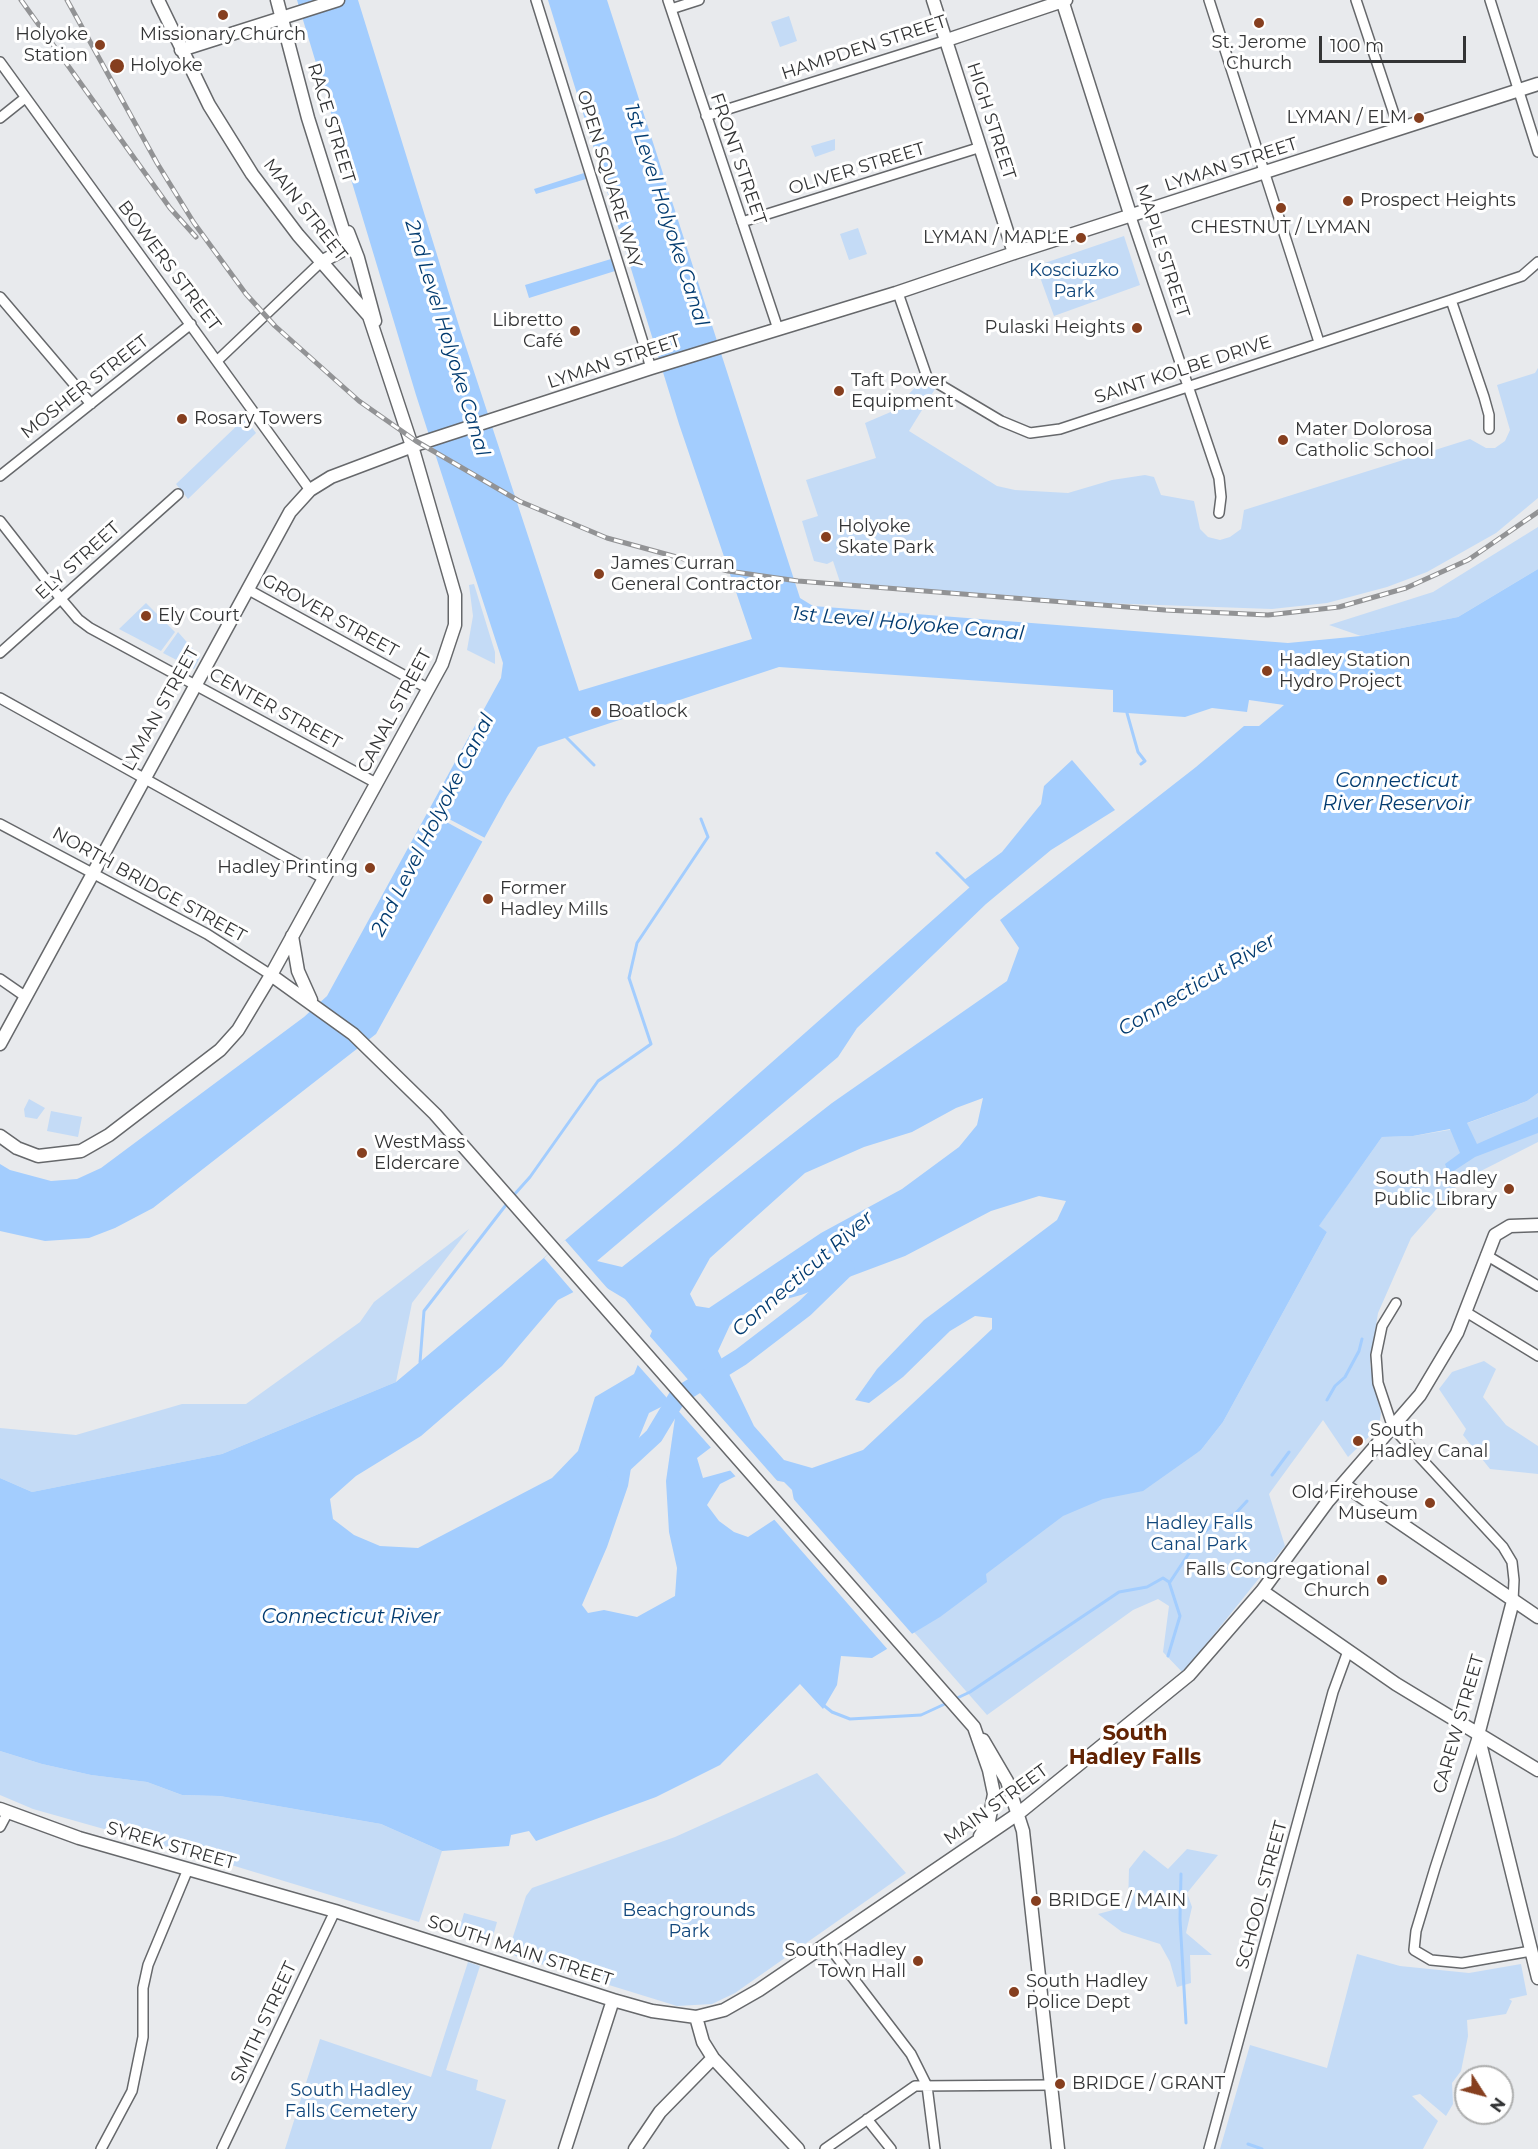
<!DOCTYPE html>
<html>
<head>
<meta charset="utf-8">
<style>
  body { margin:0 }
  #map { position:relative; width:1538px; height:2149px; overflow:hidden; background:#e8eaed; font-family:Montserrat,sans-serif }
  canvas { display:block }
  .north { position:absolute; left:1454px; top:2065px; width:60px; height:60px; box-sizing:border-box; background:#fff; border:2px solid #adaeae; border-radius:50%; rotate:126deg; font-size:16px; font-weight:700; line-height:24px; text-align:center; color:#333435 }
  .north::after { content:''; display:block; margin:auto; width:21px; height:27px; background:#863f1f; clip-path:polygon(50% 0,100% 100%,50% 72%,0 100%) }
  .scale { position:absolute; left:1319px; top:36px; width:147px; height:27px; box-sizing:border-box; border:3px solid #333435; border-top:0; padding-left:8px; font-size:18px; line-height:21px; white-space:nowrap; color:#333435; -webkit-text-stroke:4px #fff; paint-order:stroke }
</style>
</head>
<body>
<div id="map">
<canvas width="1538" height="2149"></canvas>
<div class="north">N</div>
<div class="scale">100 m</div>
</div>
<script>
const ctx = document.querySelector('canvas').getContext('2d');
ctx.lineJoin = 'round';
function fill(path, color) {
  ctx.fillStyle = color;
  ctx.fill(path, 'evenodd');
}
function poly(rows) {
  const path = new Path2D();
  for (const r of rows) {
    path.moveTo(r[0], r[1]);
    for (let i = 2; i < r.length; i += 2) path.lineTo(r[i], r[i + 1]);
  }
  return path;
}
function stroke(path, color, width, dash) {
  ctx.strokeStyle = color;
  ctx.lineWidth = width;
  ctx.lineCap = dash ? 'butt' : 'round';
  ctx.setLineDash(dash || []);
  ctx.stroke(path);
}
function drawText(font, color, halo, rows, align = 'center') {
  ctx.font = font + ' Montserrat,sans-serif';
  ctx.lineWidth = 6;
  ctx.setLineDash([]);
  ctx.textBaseline = 'middle';
  ctx.strokeStyle = halo;
  ctx.fillStyle = color;
  for (const [text, x, y, turn = 0] of rows) {
    ctx.save();
    ctx.translate(x, y);
    ctx.rotate((+turn || 0) * Math.PI / 180);
    ctx.textAlign = isNaN(turn) ? turn : align;
    if (halo) ctx.strokeText(text, 0, 0);
    ctx.fillText(text, 0, 0);
    ctx.restore();
  }
}
fill(poly([
  [789,16,797,41,780,47,771,22],
  [835,139,835,150,815,157,811,146],
  [858,228,867,254,849,260,840,234],
  [1124,236,1140,285,1054,316,1036,266],
  [1538,368,1538,498,1496,533,1427,572,1387,587,1327,603,1272,609,1046,601,841,585,833,561,827,564,814,561,802,521,818,516,806,480,876,458,865,423,893,411,923,379,935,389,909,431,997,486,1015,490,1068,493,1112,480,1145,475,1154,477,1161,495,1194,501,1200,529,1208,537,1220,540,1230,537,1241,529,1244,510,1470,439,1486,448,1495,448,1505,441,1510,430,1497,385,1535,373],
  [245,418,256,433,188,499,176,484],
  [1538,527,1538,569,1458,617,1361,636,1329,625,1433,592],
  [474,584,495,652,495,664,467,650,473,616,469,585],
  [146,603,175,632,161,651,119,629],
  [178,632,200,657,194,669,163,653],
  [1538,1093,1538,1142,1471,1176,1456,1187,1411,1238,1378,1313,1370,1364,1381,1413,1379,1427,1348,1457,1323,1420,1269,1494,1285,1546,1183,1673,1163,1652,1169,1606,1158,1599,1133,1610,987,1715,892,1607,948,1562,1201,1450,1223,1422,1327,1232,1318,1227,1382,1137,1413,1136,1449,1130,1527,1101],
  [29,1099,45,1108,37,1119,25,1117,24,1109],
  [51,1111,82,1117,78,1137,47,1131],
  [469,1229,412,1303,396,1382,222,1454,32,1492,0,1478,0,1428,76,1435,182,1404,246,1404,360,1322,374,1302],
  [1484,1361,1496,1369,1483,1397,1506,1425,1538,1446,1538,1474,1490,1469,1463,1435,1466,1429,1439,1389,1452,1372],
  [0,1751,42,1764,91,1775,147,1782,182,1795,220,1796,381,1824,442,1851,419,1922,228,1864,33,1809,0,1795],
  [817,1773,906,1873,735,1993,712,2004,677,2006,515,1956,510,1946,526,1896,532,1888,675,1837],
  [1187,1849,1218,1855,1187,1893,1192,1907,1186,1933,1212,1955,1190,1955,1191,1983,1177,1987,1170,1962,1160,1944,1122,1932,1098,1914,1128,1906,1129,1869,1144,1850,1168,1869],
  [464,1913,497,1922,492,1940,459,1930],
  [1357,1954,1400,1966,1469,1973,1521,1964,1527,1995,1509,1999,1512,2001,1506,2014,1467,2020,1468,2036,1461,2071,1452,2083,1453,2104,1446,2116,1420,2094,1412,2096,1438,2121,1423,2149,1220,2149,1250,2045,1327,2068],
  [468,1962,480,1966,446,2070,478,2080,476,2090,506,2100,491,2149,285,2149,320,2039,431,2077]
]), '#c4dbf6');
fill(poly([
  [297,0,358,0,460,329,579,691,752,639,679,424,548,0,607,0,800,598,813,606,1288,643,1361,636,1458,617,1538,569,1538,1093,1527,1101,1467,1123,1477,1144,1538,1117,1538,1133,1475,1157,1449,1174,1445,1164,1460,1153,1450,1129,1413,1136,1382,1137,1319,1226,1327,1232,1223,1422,1201,1450,1143,1491,1103,1499,1063,1516,986,1574,987,1582,940,1617,872,1658,841,1656,837,1685,823,1709,800,1684,720,1765,656,1797,536,1841,529,1831,511,1835,509,1846,442,1851,381,1824,220,1796,182,1795,147,1782,91,1775,42,1764,0,1751,0,1478,32,1492,222,1454,396,1382,676,1147,970,887,964,880,1002,852,1041,804,1044,786,1072,760,1115,810,1051,850,986,904,857,1028,838,1057,597,1261,622,1267,832,1103,1007,981,1019,948,1000,920,1196,767,1244,726,1259,726,1284,705,1249,700,1247,712,1212,708,1185,717,1113,712,1113,690,779,667,538,747,507,797,376,1034,153,1208,115,1228,89,1238,45,1241,0,1231,0,1164,10,1170,51,1181,77,1179,101,1168,304,1017,327,996,501,678,503,663,416,395],
  [983,1098,977,1125,959,1147,902,1189,821,1233,709,1308,696,1306,690,1294,710,1258,805,1173,864,1147,912,1132,956,1108],
  [1039,1196,1066,1201,1057,1220,924,1320,877,1369,855,1400,869,1403,903,1377,950,1331,975,1316,992,1318,992,1329,863,1450,812,1468,784,1460,754,1426,718,1351,730,1325,753,1308,801,1295,905,1256,991,1211],
  [595,1281,625,1299,652,1331,634,1374,595,1397,578,1451,552,1478,418,1548,380,1546,354,1535,333,1519,330,1499,356,1476,421,1436,502,1366,558,1300],
  [665,1405,675,1418,666,1481,669,1532,677,1568,675,1596,637,1617,604,1610,588,1613,582,1605,607,1547,628,1486,634,1450,649,1413],
  [730,1433,746,1451,732,1470,703,1478,697,1458],
  [740,1474,784,1482,792,1490,795,1506,748,1537,734,1532,719,1521,707,1505,720,1484],
  [584,173,586,179,536,194,534,189],
  [611,259,615,271,529,298,525,285]
]), '#a3cdfe');
fill(poly([
  [430,809,487,839,485,843,428,812],
  [565,1240,615,1297,594,1284,575,1294,544,1258],
  [648,1334,780,1484,737,1478,728,1468,742,1451,729,1437,713,1450,636,1363],
  [790,1495,914,1636,889,1651,772,1517,791,1505]
]), '#e8eaed');
stroke(poly([
  [1127,713,1138,752,1145,761,1141,764],
  [566,737,594,765],
  [937,853,971,887],
  [513,1196,530,1177,598,1081,651,1044,629,978,637,943,708,837,701,819],
  [420,1362,424,1311,509,1201],
  [1327,1400,1335,1386,1345,1377,1359,1351,1362,1339],
  [1272,1475,1289,1452],
  [1170,1582,1201,1535,1217,1521,1225,1520,1236,1513,1247,1501],
  [955,1699,970,1692,1119,1592,1147,1587,1163,1578,1169,1582,1180,1616,1168,1656],
  [822,1704,832,1712,850,1719,921,1715,947,1703],
  [1181,1874,1180,1919,1186,2023],
  [1248,2144,1262,2149]
]), '#a3cdfe', 3);
stroke(poly([
  [615,1472,654,1436,678,1396,741,1357,805,1308,846,1268]
]), '#a3cdfe', 18);
const street = poly([
  [536,0,651,368],
  [668,0,778,329],
  [1209,0,1319,342],
  [1356,0,1399,129],
  [1490,0,1538,152],
  [671,9,699,0],
  [0,62,310,490],
  [706,116,947,40],
  [0,118,25,98],
  [1131,217,1219,478,1221,497,1219,513],
  [742,222,981,147],
  [898,293,927,377,1001,421,1030,433,1060,429,1451,300,1522,276,1538,262],
  [0,297,91,404],
  [1451,300,1484,397,1489,415,1489,429],
  [218,360,321,262],
  [0,476,191,324],
  [0,521,61,599,78,619,90,628,376,783],
  [247,589,429,689],
  [0,653,178,494],
  [0,698,323,878],
  [0,824,207,934,271,975],
  [0,979,26,997],
  [1486,1255,1538,1286],
  [1396,1303,1382,1326,1376,1355,1378,1383,1393,1428,1503,1547,1512,1562,1514,1580,1513,1601],
  [1466,1312,1538,1356],
  [1478,1735,1435,1868,1416,1931,1414,1950,1431,1960,1462,1963,1531,1951],
  [0,1827,8,1812],
  [827,1944,911,2054,927,2086,935,2149],
  [867,2119,891,2149],
  [101,2149,132,2091,143,2037,143,1988,148,1965,188,1869],
  [222,2149,335,1911],
  [825,2149,915,2086,1051,2085],
  [1209,2149,1333,1692,1348,1651]
]);
const secondary = poly([
  [277,0,308,118,346,239,343,250,321,262],
  [933,0,1014,253],
  [1062,0,1131,217],
  [947,40,1066,0],
  [181,50,338,0],
  [348,232,358,258,375,321],
  [292,936,298,971,311,1000],
  [271,975,353,1034,435,1114,974,1727,989,1770,994,1794,989,1821,980,1836],
  [0,1044,290,512,310,490,331,477,421,443,651,368,896,293,1011,254,1538,84],
  [0,1136,17,1148,38,1156,81,1151,109,1135,220,1050,238,1030,271,975,442,664,455,625,455,595,412,446,369,316,298,235,252,174,209,105,158,0],
  [1343,1484,1538,1617],
  [1262,1591,1396,1684,1538,1770],
  [1513,1601,1478,1735,1538,1978],
  [983,1740,1007,1781,1023,1831,1058,2149],
  [0,1809,79,1838,335,1911,613,2000,652,2011,696,2017,724,2010,759,1990,1019,1813,1189,1675,1262,1591,1328,1501,1420,1395,1457,1333,1495,1235,1510,1226,1538,1225],
  [696,2017,703,2042,713,2058,798,2149],
  [565,2149,613,2000],
  [635,2149,660,2112,713,2058]
]);
stroke(street, '#66686b', 12);
stroke(secondary, '#66686b', 15);
stroke(street, '#fff', 9);
stroke(secondary, '#fff', 12);
const rail = poly([
  [21,0,170,208,196,237],
  [67,0,157,163,194,223,246,294,275,326,359,401,416,441,519,501,607,538,728,571,798,581,1165,610,1268,615,1339,607,1406,588,1468,560,1538,512]
]);
stroke(rail, '#929395', 5);
stroke(rail, '#fff', 3, [9]);
for (const [x, y, r, color] of [
  [223,15,6,"#863f1f"],
  [1259,23,6,"#863f1f"],
  [100,45,6,"#863f1f"],
  [117,66,8,"#863f1f"],
  [1419,118,6,"#863f1f"],
  [1348,201,6,"#863f1f"],
  [1281,208,6,"#863f1f"],
  [1081,238,6,"#863f1f"],
  [1137,328,6,"#863f1f"],
  [575,331,6,"#863f1f"],
  [839,391,6,"#863f1f"],
  [182,419,6,"#863f1f"],
  [1283,440,6,"#863f1f"],
  [826,537,6,"#863f1f"],
  [599,574,6,"#863f1f"],
  [146,616,6,"#863f1f"],
  [1267,671,6,"#863f1f"],
  [596,712,6,"#863f1f"],
  [370,868,6,"#863f1f"],
  [488,899,6,"#863f1f"],
  [362,1153,6,"#863f1f"],
  [1509,1189,6,"#863f1f"],
  [1358,1441,6,"#863f1f"],
  [1430,1503,6,"#863f1f"],
  [1382,1580,6,"#863f1f"],
  [1036,1901,6,"#863f1f"],
  [918,1961,6,"#863f1f"],
  [1014,1992,6,"#863f1f"],
  [1060,2084,6,"#863f1f"]
]) {
  const dot = new Path2D();
  dot.arc(x, y, r, 0, 2 * Math.PI);
  ctx.fillStyle = color;
  ctx.fill(dot);
  stroke(dot, '#fff', 2);
}
drawText('18px', '#333435', '#fff', [
  ["Holyoke",88,35,"right"],
  ["Station",88,56,"right"],
  ["Missionary Church",223,35,"center"],
  ["St. Jerome",1259,43,"center"],
  ["Church",1259,64,"center"],
  ["Holyoke",130,66],
  ["LYMAN / ELM",1407,118,"right"],
  ["Prospect Heights",1360,201],
  ["CHESTNUT / LYMAN",1281,228,"center"],
  ["LYMAN / MAPLE",1069,238,"right"],
  ["Libretto",563,321,"right"],
  ["Café",563,342,"right"],
  ["Pulaski Heights",1125,328,"right"],
  ["Taft Power",851,381],
  ["Equipment",851,402],
  ["Rosary Towers",194,419],
  ["Mater Dolorosa",1295,430],
  ["Catholic School",1295,451],
  ["Holyoke",838,527],
  ["Skate Park",838,548],
  ["James Curran",611,564],
  ["General Contractor",611,585],
  ["Ely Court",158,616],
  ["Hadley Station",1279,661],
  ["Hydro Project",1279,682],
  ["Boatlock",608,712],
  ["Hadley Printing",358,868,"right"],
  ["Former",500,889],
  ["Hadley Mills",500,910],
  ["WestMass",374,1143],
  ["Eldercare",374,1164],
  ["South Hadley",1497,1179,"right"],
  ["Public Library",1497,1200,"right"],
  ["South",1370,1431],
  ["Hadley Canal",1370,1452],
  ["Old Firehouse",1418,1493,"right"],
  ["Museum",1418,1514,"right"],
  ["Falls Congregational",1370,1570,"right"],
  ["Church",1370,1591,"right"],
  ["BRIDGE / MAIN",1048,1901],
  ["South Hadley",906,1951,"right"],
  ["Town Hall",906,1972,"right"],
  ["South Hadley",1026,1982],
  ["Police Dept",1026,2003],
  ["BRIDGE / GRANT",1072,2084]
], 'left');
drawText('18px', '#333435', '#fff', [
  ["HAMPDEN STREET",864,48,-18],
  ["HIGH STREET",991,121,72],
  ["RACE STREET",331,123,73],
  ["FRONT STREET",738,159,71],
  ["LYMAN STREET",1231,165,-18],
  ["OLIVER STREET",857,169,-17],
  ["OPEN SQUARE WAY",609,179,73],
  ["MAIN STREET",305,210,52],
  ["MAPLE STREET",1162,251,72],
  ["BOWERS STREET",169,266,53],
  ["LYMAN STREET",614,362,-18],
  ["SAINT KOLBE DRIVE",1183,370,-18],
  ["MOSHER STREET",85,387,-38],
  ["ELY STREET",78,561,-42],
  ["GROVER STREET",330,616,29],
  ["LYMAN STREET",161,709,-61],
  ["CENTER STREET",275,709,29],
  ["CANAL STREET",395,711,-62],
  ["NORTH BRIDGE STREET",149,885,29],
  ["CAREW STREET",1459,1724,-74],
  ["MAIN STREET",996,1805,-36],
  ["SYREK STREET",171,1846,16],
  ["SCHOOL STREET",1262,1895,-75],
  ["SOUTH MAIN STREET",520,1951,18],
  ["SMITH STREET",264,2023,-65]
]);
drawText('18px', '#11477c', '#fff', [
  ["Kosciuzko",1074,271],
  ["Park",1074,292],
  ["Hadley Falls",1199,1524],
  ["Canal Park",1199,1545],
  ["Beachgrounds",689,1911],
  ["Park",689,1932],
  ["South Hadley",351,2091],
  ["Falls Cemetery",351,2112]
]);
drawText('italic 20px', '#023b70', '#fff', [
  ["1st Level Holyoke Canal",666,215,72],
  ["2nd Level Holyoke Canal",447,338,73],
  ["1st Level Holyoke Canal",908,624,5],
  ["Connecticut",1397,781],
  ["River Reservoir",1397,804],
  ["2nd Level Holyoke Canal",433,825,-63],
  ["Connecticut River",1197,985,-31],
  ["Connecticut River",803,1274,-41],
  ["Connecticut River",351,1617]
]);
drawText('bold 21px', '#622303', '#fff', [
  ["South",1135,1734],
  ["Hadley Falls",1135,1758]
]);
</script>
</body>
</html>
